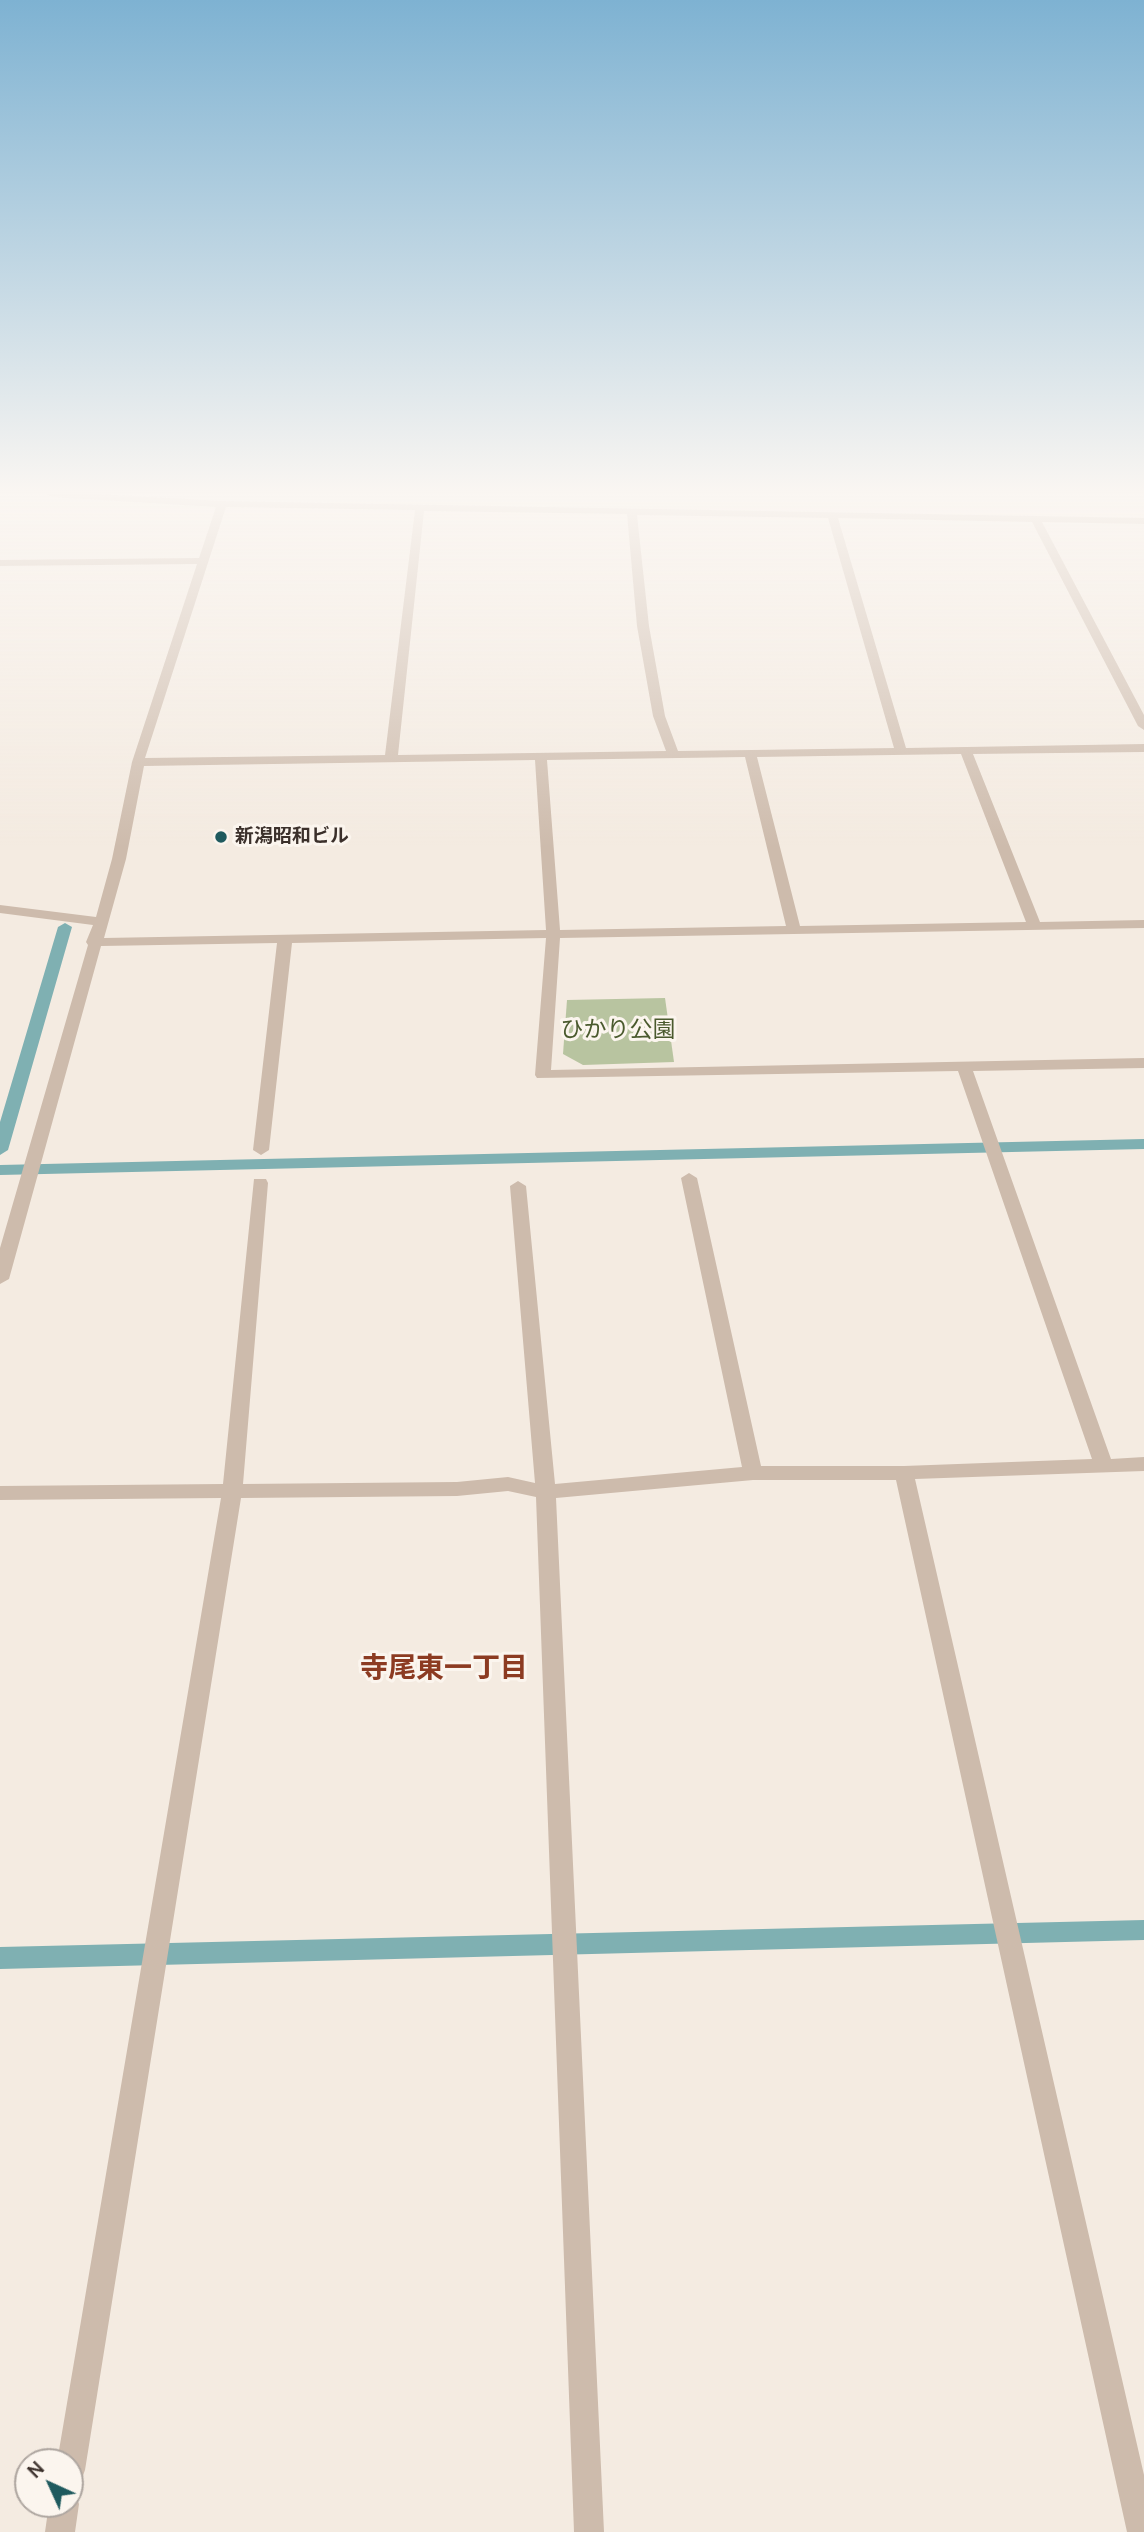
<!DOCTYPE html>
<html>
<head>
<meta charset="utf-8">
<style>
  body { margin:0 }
  #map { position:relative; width:1144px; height:2532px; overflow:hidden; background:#f4ebe1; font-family:Manrope,sans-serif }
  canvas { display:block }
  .north { position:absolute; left:14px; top:2448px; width:70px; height:70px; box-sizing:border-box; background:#fbf5ee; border:2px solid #aea6a0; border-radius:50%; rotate:315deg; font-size:19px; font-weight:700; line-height:28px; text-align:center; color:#3b302b }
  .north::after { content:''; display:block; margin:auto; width:24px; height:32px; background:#1f5a5e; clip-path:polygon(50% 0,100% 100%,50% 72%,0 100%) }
</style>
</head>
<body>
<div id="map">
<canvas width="1144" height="2532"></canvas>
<div class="north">N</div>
</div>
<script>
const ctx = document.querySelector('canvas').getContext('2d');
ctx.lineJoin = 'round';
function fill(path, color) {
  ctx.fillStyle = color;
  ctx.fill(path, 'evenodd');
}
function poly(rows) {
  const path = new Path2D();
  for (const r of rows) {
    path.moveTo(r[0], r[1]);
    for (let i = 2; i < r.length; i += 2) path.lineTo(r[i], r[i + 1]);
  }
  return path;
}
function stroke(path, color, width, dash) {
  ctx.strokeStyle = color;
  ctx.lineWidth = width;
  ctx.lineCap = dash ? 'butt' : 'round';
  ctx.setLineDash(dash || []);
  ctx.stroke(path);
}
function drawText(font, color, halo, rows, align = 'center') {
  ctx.font = font + ' Manrope,"Noto Sans JP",sans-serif';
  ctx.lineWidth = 6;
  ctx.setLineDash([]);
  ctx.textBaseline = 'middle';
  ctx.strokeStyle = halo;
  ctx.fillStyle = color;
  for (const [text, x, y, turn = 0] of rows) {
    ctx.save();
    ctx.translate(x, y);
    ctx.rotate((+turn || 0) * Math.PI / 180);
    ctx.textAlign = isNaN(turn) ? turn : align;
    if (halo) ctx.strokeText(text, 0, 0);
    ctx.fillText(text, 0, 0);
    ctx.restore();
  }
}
fill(poly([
  [665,998,674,1062,583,1065,563,1054,567,1000]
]), '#b8c4a0');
fill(poly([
  [65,923,72,927,8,1150,0,1155,0,1122,58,927,65,923],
  [1144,1139,1144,1149,0,1175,0,1165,1144,1139],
  [1144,1920,1144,1940,0,1969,0,1947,1144,1920]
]), '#7fb0b2');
fill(poly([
  [47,494,97,494,222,501,1144,518,1144,524,1042,522,1144,715,1144,730,1138,726,1032,522,838,518,906,748,1144,744,1144,752,973,754,1040,922,1144,920,1144,928,560,938,551,1070,1144,1058,1144,1068,973,1071,1111,1459,1144,1457,1144,1471,915,1479,1144,2475,1144,2532,1127,2532,896,1480,753,1480,556,1498,604,2532,574,2532,536,1497,508,1491,457,1496,241,1498,85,2470,81,2481,70,2485,70,2462,57,2462,221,1498,0,1500,0,1486,223,1484,254,1179,266,1179,268,1183,243,1484,457,1482,508,1477,535,1483,510,1186,518,1181,526,1186,555,1484,742,1467,681,1178,689,1173,697,1178,761,1466,904,1466,1092,1459,958,1071,537,1078,535,1075,546,938,292,943,269,1150,261,1155,253,1150,277,943,101,946,9,1279,0,1284,0,1248,88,945,86,942,93,925,0,913,0,905,96,917,112,859,132,762,197,564,0,566,0,560,199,558,216,507,52,497,47,494],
  [226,507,415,510,385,755,145,758,226,507],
  [424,511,627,514,637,626,653,716,666,751,398,755,424,511],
  [637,515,828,518,894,748,678,751,665,716,649,626,637,515],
  [961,754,1026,922,800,926,757,757,961,754],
  [745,757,786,926,560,930,547,760,745,757],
  [535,760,546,930,104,938,126,859,144,766,535,760],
  [70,2491,75,2493,79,2504,75,2532,45,2532,49,2504,70,2504,70,2491]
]), '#cdbbac');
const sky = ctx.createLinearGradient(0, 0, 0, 848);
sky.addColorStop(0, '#7eb2d2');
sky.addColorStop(0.58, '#faf6f2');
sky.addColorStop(1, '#faf6f200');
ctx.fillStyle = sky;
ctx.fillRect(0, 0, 1144, 848);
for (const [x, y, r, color] of [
  [221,837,7,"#1f5a5e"]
]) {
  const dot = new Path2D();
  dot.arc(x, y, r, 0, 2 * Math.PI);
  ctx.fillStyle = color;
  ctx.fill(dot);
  stroke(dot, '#fbf5ee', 2.5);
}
drawText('bold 19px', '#3b302b', '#fbf5ee', [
  ["新潟昭和ビル",235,837]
], 'left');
drawText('23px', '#4a5a2e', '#fbf5ee', [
  ["ひかり公園",618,1031]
]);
drawText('bold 28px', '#8c3b22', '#fbf5ee', [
  ["寺尾東一丁目",444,1669]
]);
</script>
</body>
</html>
